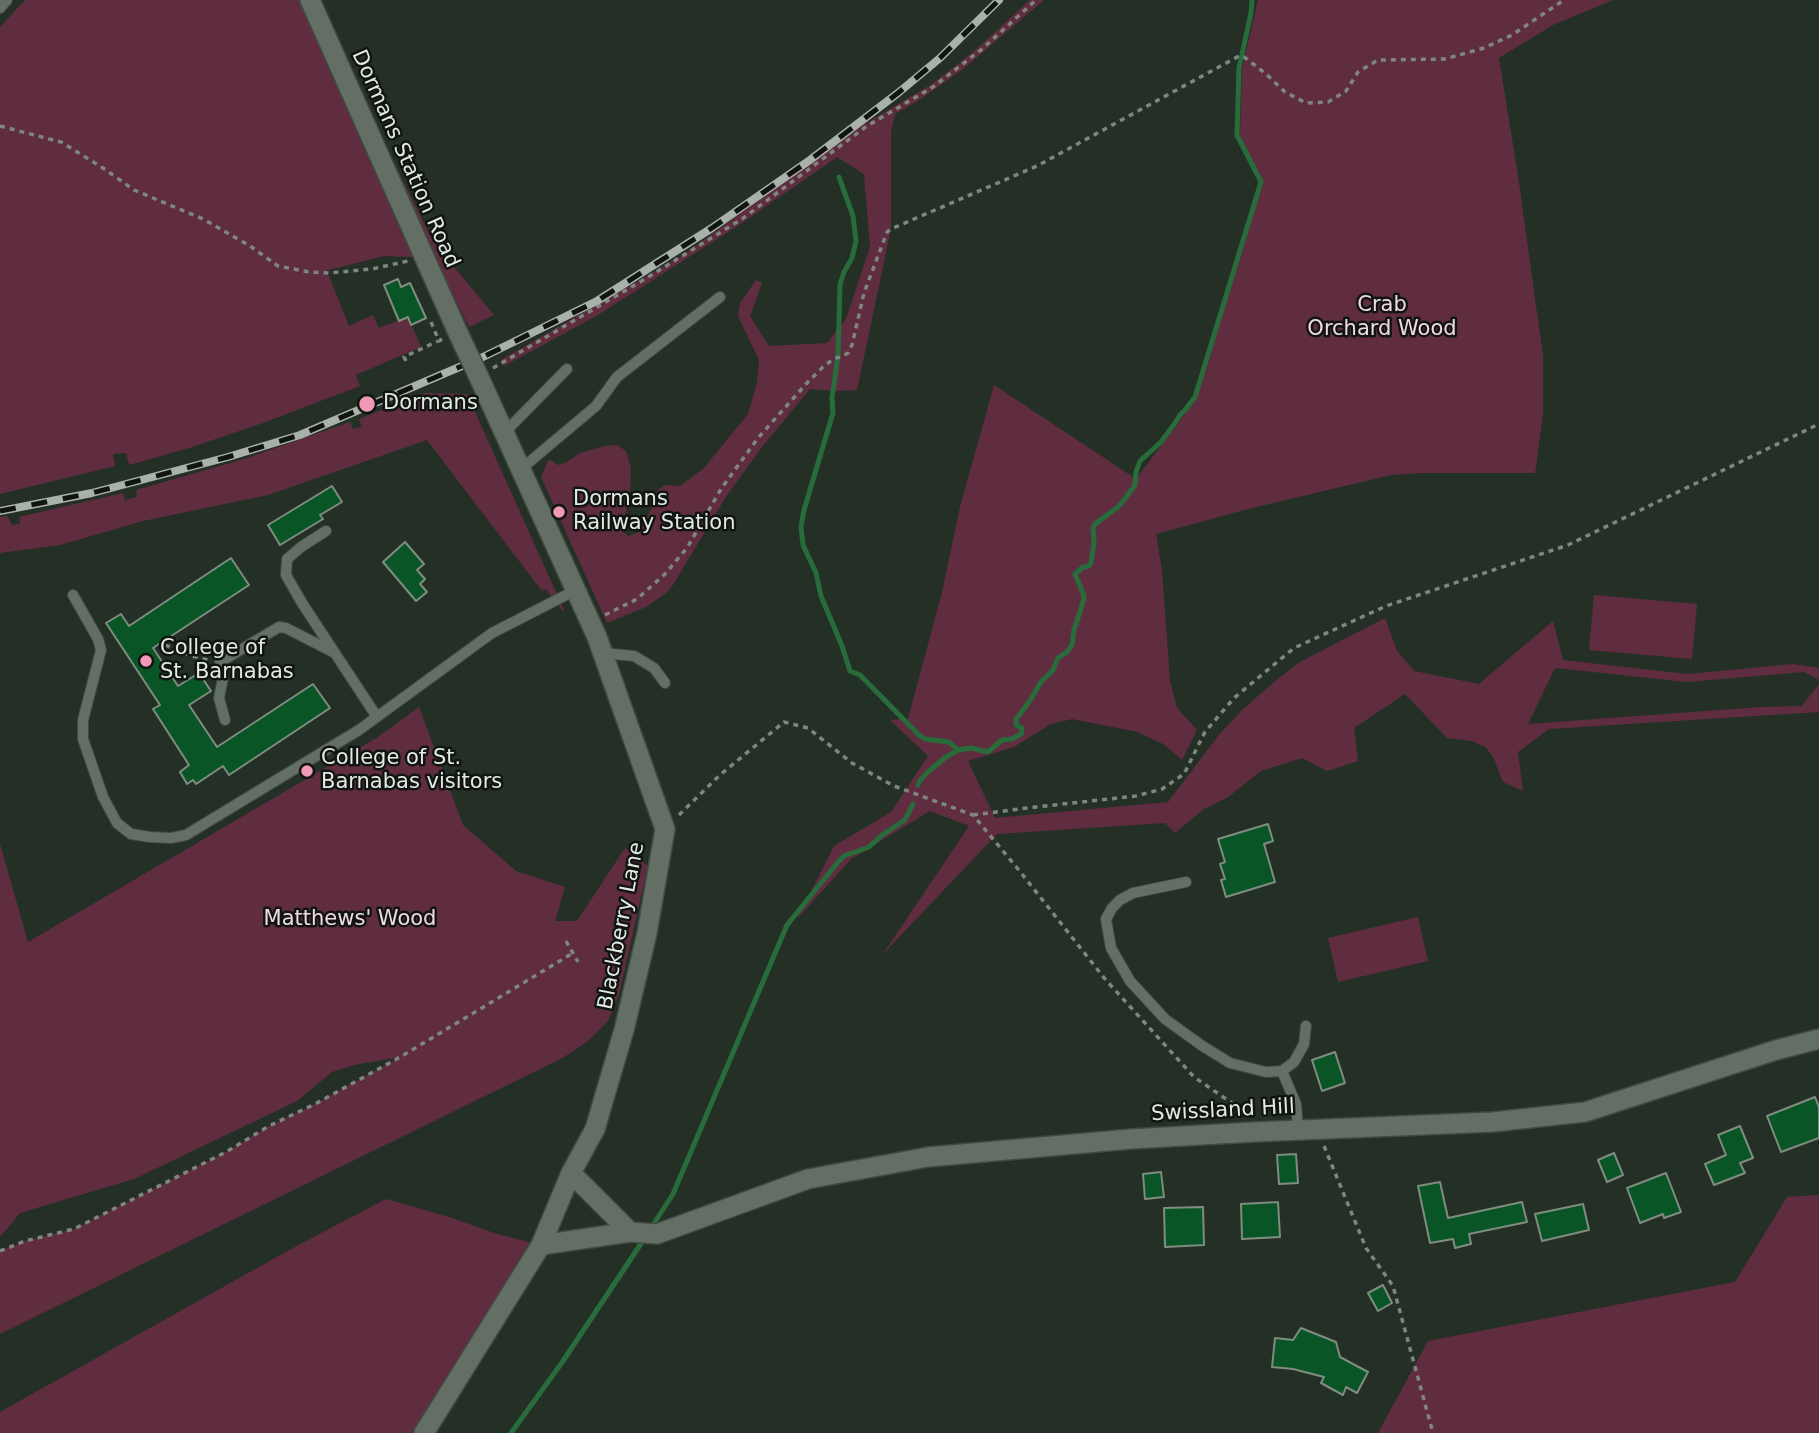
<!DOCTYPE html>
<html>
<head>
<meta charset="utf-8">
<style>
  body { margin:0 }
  canvas { display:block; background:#242f26 }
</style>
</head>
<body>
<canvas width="1819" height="1433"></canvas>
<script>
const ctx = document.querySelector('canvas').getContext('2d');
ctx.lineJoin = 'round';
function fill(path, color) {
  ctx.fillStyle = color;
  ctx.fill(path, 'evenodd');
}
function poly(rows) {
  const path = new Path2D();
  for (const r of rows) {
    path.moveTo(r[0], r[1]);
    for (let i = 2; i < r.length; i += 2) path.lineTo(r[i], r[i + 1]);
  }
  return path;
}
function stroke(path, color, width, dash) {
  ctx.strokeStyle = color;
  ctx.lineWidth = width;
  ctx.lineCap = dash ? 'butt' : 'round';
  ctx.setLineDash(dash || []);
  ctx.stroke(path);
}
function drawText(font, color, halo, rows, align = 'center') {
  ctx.font = font + ' "DejaVu Sans",sans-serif';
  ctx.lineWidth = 5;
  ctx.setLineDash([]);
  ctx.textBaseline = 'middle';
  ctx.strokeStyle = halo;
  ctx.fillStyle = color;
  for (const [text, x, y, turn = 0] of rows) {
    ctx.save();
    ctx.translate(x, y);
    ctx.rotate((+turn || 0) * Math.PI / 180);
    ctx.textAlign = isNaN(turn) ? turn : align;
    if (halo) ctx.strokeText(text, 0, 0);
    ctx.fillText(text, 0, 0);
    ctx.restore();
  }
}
fill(poly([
  [25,0,316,0,335,44,434,243,494,315,469,327,434,258,384,256,321,272,329,276,349,326,373,315,379,328,408,317,421,347,356,375,360,386,260,424,189,448,129,465,126,453,113,454,115,466,0,494,0,27],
  [1030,0,1044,0,962,70,916,102,895,114,891,132,891,229,857,390,833,391,810,389,762,447,727,495,673,585,666,593,646,607,607,623,541,477,549,459,558,465,567,462,580,453,605,446,617,445,626,451,631,468,630,493,622,531,628,536,640,532,654,503,658,490,665,485,680,486,704,468,748,414,757,383,759,360,738,316,740,303,756,280,762,283,750,316,769,346,827,343,846,319,870,247,864,174,837,157,736,227,598,315,504,366,501,360,683,255,865,124,932,84,972,53],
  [1258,0,1613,0,1553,25,1499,58,1518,176,1543,356,1543,413,1535,473,1421,473,1391,475,1244,510,1156,534,1162,570,1170,681,1177,708,1197,730,1182,760,1165,745,1138,732,1072,719,1051,724,1014,747,968,761,995,818,1168,802,1218,736,1242,710,1273,683,1298,663,1385,618,1397,651,1414,671,1479,684,1553,621,1563,660,1688,674,1793,664,1819,668,1819,680,1804,672,1687,682,1555,668,1528,724,1761,707,1802,706,1819,684,1819,712,1549,729,1518,752,1523,791,1503,782,1494,759,1486,747,1472,741,1447,738,1405,694,1354,728,1358,761,1327,771,1302,758,1261,771,1228,797,1204,809,1175,833,1165,823,997,834,883,954,969,826,930,811,851,859,797,919,834,846,891,812,928,756,890,720,908,719,942,592,960,507,994,385,1136,479,1197,398,1263,183,1240,135,1242,69],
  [424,393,467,394,564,610,563,611,546,589,542,591,427,440,268,495,143,521,60,545,0,553,0,517,7,516,12,525,20,524,19,517,123,493,125,500,137,497,136,490,241,460,350,422,353,429,362,427,359,419],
  [1594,595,1697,604,1692,659,1589,650],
  [419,707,463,825,516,871,565,887,555,921,577,921,625,848,648,866,619,994,608,1021,588,1041,564,1057,538,1070,0,1334,0,1251,25,1241,74,1229,226,1152,269,1126,315,1104,400,1057,354,1065,332,1072,297,1101,134,1179,20,1213,0,1237,0,844,28,942,378,737],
  [1418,917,1428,961,1338,982,1328,938],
  [1819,1195,1819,1433,1378,1433,1428,1341,1735,1282,1787,1197],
  [386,1199,449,1217,497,1234,541,1245,424,1433,0,1433,0,1412,291,1249]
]), '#602d40');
stroke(poly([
  [839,177,853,216,856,241,852,258,844,272,840,284,838,355,832,398,833,413,804,510,801,527,803,545,816,573,821,596,842,646,850,671,860,675,919,735,925,739,949,742,958,750],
  [918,785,921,779,929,771,946,757,958,750,971,748,988,752,1002,740,1012,739,1021,734,1022,728,1016,725,1016,719,1029,702,1041,682,1053,670,1058,658,1067,652,1072,645,1074,630,1084,599,1083,593,1075,574,1083,567,1089,566,1091,563,1094,543,1093,528,1095,524,1118,507,1127,496,1135,485,1136,472,1140,461,1161,442,1175,423,1180,415,1185,410,1195,397,1261,182,1237,135,1239,68,1251,13,1252,0],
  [651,1228,673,1194,787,925,838,862,844,856,869,847,882,835,905,820,913,804],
  [511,1433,561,1364,644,1239]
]), '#286c3c', 5);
const building = poly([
  [398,279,401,287,410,283,426,318,411,325,408,317,399,321,384,285,398,279],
  [332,486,342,502,320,515,323,519,280,545,268,525,332,486],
  [405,542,424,564,417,570,425,579,420,584,427,592,416,601,383,562,405,542],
  [231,558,249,585,153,648,178,686,199,673,211,691,189,705,217,747,313,684,330,708,229,775,223,766,196,784,193,780,187,784,180,772,189,765,153,709,160,705,106,623,121,614,129,626,231,558],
  [1268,824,1273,841,1264,844,1275,882,1226,897,1221,880,1225,879,1220,864,1225,862,1218,839,1268,824],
  [1335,1052,1345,1083,1322,1091,1312,1060,1335,1052],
  [1815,1097,1819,1107,1819,1138,1781,1152,1767,1116,1815,1097],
  [1740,1126,1753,1158,1740,1163,1745,1173,1714,1185,1705,1164,1726,1155,1718,1135,1740,1126],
  [1614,1153,1623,1175,1607,1182,1598,1160,1614,1153],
  [1296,1154,1298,1183,1279,1184,1277,1155,1296,1154],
  [1161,1172,1164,1197,1145,1199,1143,1174,1161,1172],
  [1666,1173,1681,1212,1664,1218,1663,1214,1640,1223,1627,1188,1666,1173],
  [1440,1182,1448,1218,1522,1202,1527,1222,1469,1234,1471,1244,1455,1248,1453,1239,1430,1243,1418,1186,1440,1182],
  [1278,1202,1280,1237,1242,1239,1241,1204,1278,1202],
  [1583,1204,1589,1230,1542,1241,1535,1214,1583,1204],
  [1203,1207,1204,1245,1165,1247,1164,1208,1203,1207],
  [1383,1285,1392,1303,1378,1311,1368,1293,1383,1285],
  [1301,1328,1336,1342,1340,1357,1368,1372,1357,1393,1346,1387,1343,1395,1321,1383,1324,1377,1293,1369,1272,1367,1275,1338,1293,1340,1301,1328]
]);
fill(building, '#095526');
stroke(building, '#7f8c81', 2);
const lane = poly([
  [0,8,7,0],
  [505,432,567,369],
  [521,469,596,406,617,377,720,297],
  [326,531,301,547,287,559,286,575,302,603,377,717],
  [73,595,98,639,101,650,83,720,83,739,103,797,117,823,131,834,150,837,171,838,186,835,359,730,492,633,576,590],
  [603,653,634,656,654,668,665,683],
  [225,720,219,698,223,678,220,662,237,652,279,627,286,628,333,652],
  [1186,882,1133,893,1120,900,1112,908,1106,919,1111,948,1130,981,1165,1019,1201,1045,1230,1063,1266,1072,1282,1071,1296,1104,1298,1129],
  [1282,1071,1294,1062,1304,1044,1306,1026]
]);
const street = poly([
  [310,0,459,335],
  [571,1173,630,1232],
  [541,1245,630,1232,657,1234,808,1179,928,1157,1131,1139,1254,1132,1493,1122,1585,1112,1776,1050,1819,1039],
  [424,1433,541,1245,571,1173,595,1129,624,1030,647,933,665,829,597,637,478,375]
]);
stroke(lane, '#404a42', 12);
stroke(street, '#404a42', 22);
stroke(poly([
  [0,126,61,142,103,168,134,190,203,219,250,246,278,266,309,272,329,273,372,269,408,261],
  [431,322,439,341,442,339],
  [406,361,404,357,438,341],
  [493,368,640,282,742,219,867,126,933,87,982,49,1036,0],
  [424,400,471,400],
  [605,615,637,599,665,574,687,548,721,489,758,438,806,384,824,366,835,358,841,357,848,353,852,345,864,293,887,232,891,229,1037,166,1239,56,1244,57,1265,73,1285,92,1306,103,1328,102,1346,91,1358,72,1378,60,1445,59,1484,48,1512,35,1564,0],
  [165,645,192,656,208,660],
  [679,815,720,775,784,722,808,728,852,763,894,786,973,815,1018,869,1105,979,1194,1077,1248,1114],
  [973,815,1027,808,1136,796,1162,789,1184,774,1205,732,1234,698,1294,648,1386,606,1568,545,1819,424],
  [566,941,578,962],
  [1324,1146,1366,1248,1393,1286,1433,1433],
  [0,1251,25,1241,74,1229,226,1152,269,1126,315,1104,402,1056,573,953]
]), '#7e877f', 3.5, [5, 5]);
stroke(lane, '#636f65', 10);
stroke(street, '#636f65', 19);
const rail = poly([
  [0,511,92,493,228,457,300,435,483,357,597,301,712,228,810,160,898,93,940,58,999,0]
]);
stroke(rail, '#a8b1aa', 8);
stroke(rail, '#111511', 5, [16]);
const streetBridge = poly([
  [459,335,478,375]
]);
stroke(streetBridge, '#404a42', 22, []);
stroke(streetBridge, '#636f65', 19);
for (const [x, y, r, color] of [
  [367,404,9,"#f09ab7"],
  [559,512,7,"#f09ab7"],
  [146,661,7,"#f09ab7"],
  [307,771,7,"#f09ab7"]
]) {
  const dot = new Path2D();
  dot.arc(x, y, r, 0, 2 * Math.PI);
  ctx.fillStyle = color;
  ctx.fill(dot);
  stroke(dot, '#111511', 2.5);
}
drawText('21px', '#e3eae4', '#111511', [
  ["Dormans Station Road",405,159,66],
  ["Blackberry Lane",622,926,-79],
  ["Swissland Hill",1223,1111,-3]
]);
drawText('21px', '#f0dae0', '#111511', [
  ["Crab",1382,306],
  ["Orchard Wood",1382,330],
  ["Matthews' Wood",350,920]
]);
drawText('21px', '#e3eae4', '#111511', [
  ["Dormans",383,404],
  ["Dormans",573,500],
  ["Railway Station",573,524],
  ["College of",160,649],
  ["St. Barnabas",160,673],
  ["College of St.",321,759],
  ["Barnabas visitors",321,783]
], 'left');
</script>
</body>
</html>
